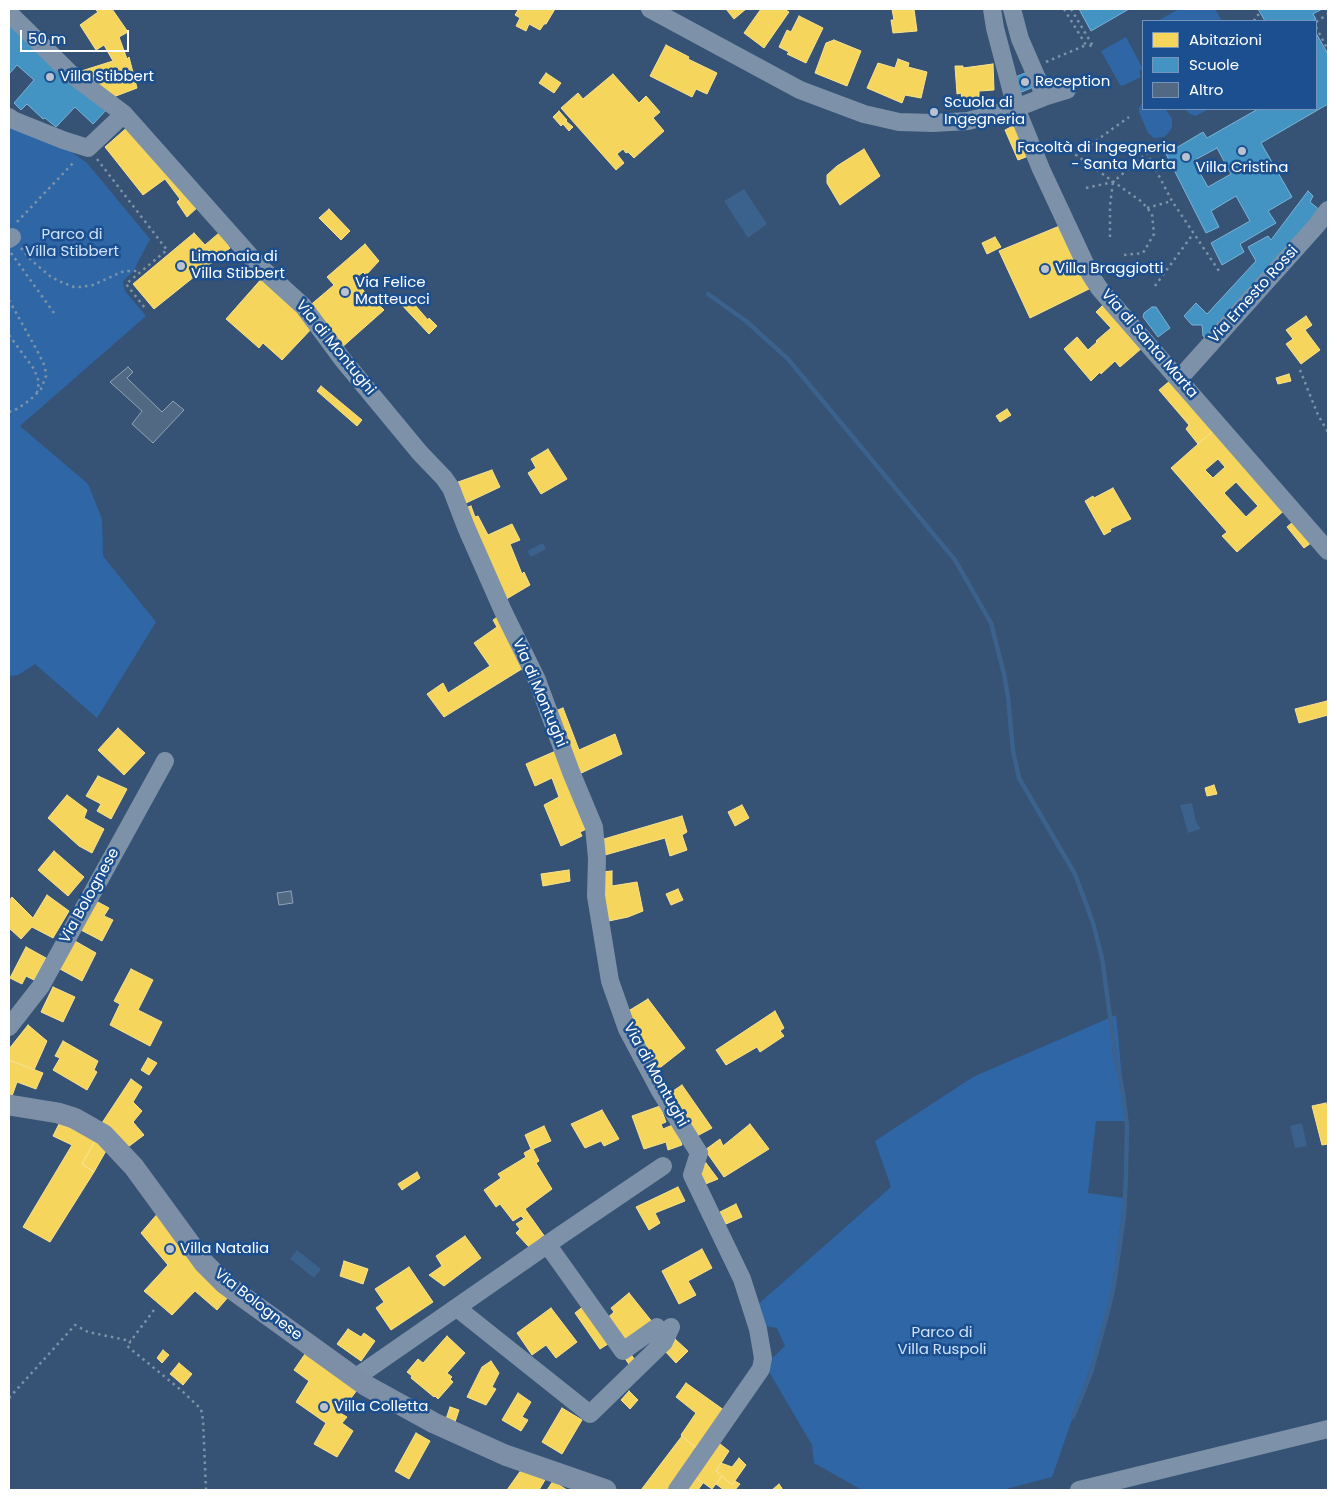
<!DOCTYPE html>
<html>
<head>
<meta charset="utf-8">
<style>
  body { margin:0 }
  #map { position:relative; width:1337px; height:1499px; overflow:hidden; background:#365274; font-family:Poppins,sans-serif }
  canvas { display:block }
  .frame { position:absolute; inset:0; border:10px solid #fff; pointer-events:none }
  .legend { position:absolute; left:1142px; top:20px; width:175px; height:90px; box-sizing:border-box; background:#1b4f8f; border:1px solid #7695bc; margin:0; padding:6px 9px; list-style:none; font-size:15px; color:#fff }
  .legend li { display:flex; align-items:center; gap:10px; height:25px }
  .legend b { width:25px; border:1px solid #7695bc }
  .scale { position:absolute; left:20px; top:30px; width:109px; height:22px; box-sizing:border-box; border:2px solid #fff; border-top:0; padding-left:6px; font-size:15px; line-height:18px; white-space:nowrap; color:#fff; -webkit-text-stroke:4px #1b4f8f; paint-order:stroke }
</style>
</head>
<body>
<div id="map">
<canvas width="1337" height="1499"></canvas>
<div class="frame"></div>
<ul class="legend">
<li><b style="height:14px;background:#f6d55c"></b>Abitazioni</li>
<li><b style="height:14px;background:#4393c3"></b>Scuole</li>
<li><b style="height:14px;background:#526984"></b>Altro</li>
</ul>
<div class="scale">50 m</div>
</div>
<script>
const ctx = document.querySelector('canvas').getContext('2d');
ctx.lineJoin = 'round';
function fill(path, color) {
  ctx.fillStyle = color;
  ctx.fill(path, 'evenodd');
}
function poly(rows) {
  const path = new Path2D();
  for (const r of rows) {
    path.moveTo(r[0], r[1]);
    for (let i = 2; i < r.length; i += 2) path.lineTo(r[i], r[i + 1]);
  }
  return path;
}
function stroke(path, color, width, dash) {
  ctx.strokeStyle = color;
  ctx.lineWidth = width;
  ctx.lineCap = dash ? 'butt' : 'round';
  ctx.setLineDash(dash || []);
  ctx.stroke(path);
}
function drawText(font, color, halo, rows, align = 'center') {
  ctx.font = font + ' Poppins,sans-serif';
  ctx.lineWidth = 5;
  ctx.setLineDash([]);
  ctx.textBaseline = 'middle';
  ctx.strokeStyle = halo;
  ctx.fillStyle = color;
  for (const [text, x, y, turn = 0] of rows) {
    ctx.save();
    ctx.translate(x, y);
    ctx.rotate((+turn || 0) * Math.PI / 180);
    ctx.textAlign = isNaN(turn) ? turn : align;
    if (halo) ctx.strokeText(text, 0, 0);
    ctx.fillText(text, 0, 0);
    ctx.restore();
  }
}
fill(poly([
  [1179,9,1215,9,1222,21,1157,21],
  [1126,37,1143,69,1139,71,1141,77,1122,86,1120,85,1101,51],
  [1143,101,1143,109,1165,109,1172,118,1172,127,1170,131,1164,137,1154,138,1148,133,1139,112,1139,108],
  [1185,109,1210,109,1195,116,1190,114],
  [9,124,59,143,87,163,150,239,133,272,125,279,123,282,125,291,146,316,20,426,88,484,102,519,103,556,156,622,97,718,35,664,18,675,9,676],
  [1116,1015,1126,1121,1096,1121,1088,1193,1124,1198,1112,1289,1096,1351,1052,1477,1002,1490,862,1490,814,1463,812,1445,765,1365,785,1346,777,1328,761,1325,755,1307,891,1187,875,1141,973,1077]
]), '#2f66a5');
fill(poly([
  [744,189,767,224,748,238,724,201],
  [543,543,546,549,531,557,527,551],
  [1192,803,1196,822,1201,829,1188,833,1180,805],
  [1302,1123,1307,1146,1295,1148,1290,1126],
  [297,1250,321,1269,314,1278,290,1259]
]), '#3b618d');
const homes = poly([
  [95,9,112,9,128,32,119,37,127,59,129,57,137,88,108,99,75,73,113,61,104,45,96,50,80,25,98,12,95,9],
  [516,9,555,9,546,24,544,24,540,30,529,24,526,31,516,26,520,18,515,15,518,10,516,9],
  [726,9,746,9,734,19,726,9],
  [761,9,784,9,789,12,764,48,744,33,761,9],
  [892,9,914,9,917,31,893,33,891,20,894,20,892,9],
  [799,16,823,28,806,63,787,54,789,52,779,47,787,30,791,32,799,16],
  [834,40,861,51,847,86,815,73,826,43,834,40],
  [666,45,689,57,688,59,717,73,707,94,696,89,692,97,650,76,666,45],
  [898,59,909,63,908,67,927,72,921,98,905,95,902,103,867,88,878,63,895,68,898,59],
  [993,64,994,90,979,91,979,97,962,98,961,93,957,94,955,66,963,66,963,68,993,64],
  [546,73,561,83,554,93,539,83,546,73],
  [613,74,639,103,646,96,660,112,653,118,664,131,634,158,628,152,626,153,623,149,617,154,624,163,616,170,561,108,578,93,583,99,613,74],
  [559,111,567,120,561,126,553,117,559,111],
  [566,121,573,127,569,131,563,124,566,121],
  [1017,124,1031,155,1018,160,1005,130,1017,124],
  [130,125,199,206,187,217,177,202,180,199,165,179,143,195,105,147,130,125],
  [864,149,880,176,840,205,827,183,827,175,837,166,864,149],
  [329,209,350,231,341,240,319,218,329,209],
  [1062,225,1091,288,1030,318,999,251,1062,225],
  [194,233,205,245,219,233,230,248,154,309,133,284,194,233],
  [995,237,1001,247,987,254,982,243,995,237],
  [365,244,379,261,366,275,363,272,355,279,372,302,374,300,384,310,340,349,307,308,334,285,327,277,365,244],
  [264,276,315,325,282,360,263,343,259,348,226,319,264,276],
  [407,296,428,320,429,318,437,326,429,334,399,302,407,296],
  [1103,305,1142,348,1120,367,1115,361,1101,374,1100,372,1091,381,1064,349,1077,337,1088,350,1097,342,1096,341,1111,328,1096,312,1103,305],
  [1306,316,1312,325,1305,330,1320,350,1301,364,1286,344,1293,339,1286,330,1306,316],
  [1289,374,1291,381,1278,384,1276,378,1289,374],
  [1171,380,1215,429,1198,444,1186,429,1189,425,1159,390,1171,380],
  [321,386,362,420,357,426,317,391,321,386],
  [1007,409,1011,415,1000,422,996,416,1007,409],
  [1215,429,1287,508,1237,552,1222,536,1227,532,1171,468,1215,429],
  [1218,459,1225,467,1213,478,1205,470,1218,459],
  [1236,482,1258,506,1246,517,1224,493,1236,482],
  [548,449,567,479,541,494,528,473,536,468,531,459,548,449],
  [492,470,500,487,466,503,458,482,492,470],
  [1113,488,1131,519,1110,529,1111,531,1104,535,1085,501,1093,496,1094,498,1113,488],
  [471,506,475,517,478,516,488,535,512,524,520,540,510,544,522,574,524,572,530,585,503,601,465,508,471,506],
  [1294,521,1311,543,1304,548,1287,527,1294,521],
  [500,615,525,667,444,717,427,694,443,683,448,693,490,666,474,643,497,627,493,620,500,615],
  [1327,701,1328,715,1299,723,1295,709,1327,701],
  [563,708,579,750,615,734,622,754,575,776,550,713,563,708],
  [118,728,145,753,124,775,98,750,118,728],
  [558,750,589,828,580,832,582,836,561,846,544,805,559,797,552,778,535,786,526,764,558,750],
  [98,776,127,789,111,819,97,811,101,804,86,796,98,776],
  [1214,785,1217,794,1207,796,1205,788,1214,785],
  [67,795,87,810,84,818,104,829,92,853,79,846,48,818,67,795],
  [742,805,749,818,735,826,728,812,742,805],
  [682,816,687,832,682,835,687,850,670,856,665,838,605,855,604,839,682,816],
  [54,851,84,877,68,896,38,870,54,851],
  [569,870,570,881,543,886,541,874,569,870],
  [612,871,612,886,637,882,643,911,628,917,604,922,601,872,612,871],
  [678,889,683,900,671,905,666,894,678,889],
  [47,895,69,911,53,938,32,927,21,939,9,928,9,901,12,897,33,918,47,895],
  [96,901,109,908,104,916,113,920,102,941,81,930,96,901],
  [75,941,96,953,82,981,60,969,75,941],
  [26,947,46,958,34,980,26,976,22,984,10,978,26,947],
  [131,969,153,980,138,1010,162,1022,150,1046,110,1025,120,1004,114,1001,131,969],
  [53,987,75,997,63,1022,41,1012,53,987],
  [648,999,685,1048,657,1070,625,1013,648,999],
  [775,1011,784,1028,780,1031,784,1036,760,1052,757,1047,726,1065,716,1050,775,1011],
  [28,1025,47,1041,34,1070,9,1060,9,1049,28,1025],
  [63,1041,98,1061,94,1070,97,1072,87,1090,53,1070,60,1058,55,1056,63,1041],
  [148,1058,157,1063,149,1075,141,1070,148,1058],
  [9,1060,43,1073,36,1089,17,1082,12,1096,9,1095,9,1060],
  [131,1079,142,1087,133,1102,142,1111,133,1122,144,1135,128,1147,100,1126,131,1079],
  [682,1085,712,1128,697,1136,670,1093,682,1085],
  [1326,1103,1328,1113,1328,1144,1322,1145,1312,1106,1326,1103],
  [660,1106,666,1122,661,1124,663,1129,675,1124,682,1145,668,1150,666,1142,644,1149,632,1116,660,1106],
  [602,1110,619,1139,604,1146,601,1141,585,1148,571,1124,602,1110],
  [59,1124,80,1132,95,1141,82,1164,94,1172,50,1242,23,1227,72,1145,53,1136,59,1124],
  [750,1124,769,1149,724,1177,705,1150,720,1139,723,1146,750,1124],
  [544,1126,551,1141,533,1149,539,1161,536,1163,552,1189,525,1209,545,1237,529,1247,516,1233,520,1229,516,1224,524,1219,521,1216,513,1221,500,1204,496,1207,484,1190,501,1178,498,1174,526,1157,524,1153,531,1149,525,1135,544,1126],
  [95,1141,107,1149,94,1172,82,1164,95,1141],
  [706,1163,718,1179,703,1185,697,1173,701,1167,706,1163],
  [417,1172,420,1178,402,1190,398,1184,417,1172],
  [678,1187,685,1201,655,1213,660,1223,649,1230,636,1207,678,1187],
  [736,1204,742,1217,726,1224,720,1212,736,1204],
  [159,1212,229,1296,217,1310,195,1291,172,1315,144,1291,168,1265,141,1233,159,1212],
  [465,1236,481,1258,444,1286,429,1275,442,1266,436,1256,465,1236],
  [702,1249,712,1268,688,1281,696,1295,679,1304,662,1271,702,1249],
  [344,1261,368,1269,363,1284,340,1276,344,1261],
  [409,1267,433,1302,391,1330,376,1308,384,1302,375,1289,409,1267],
  [629,1293,653,1323,626,1345,605,1320,614,1312,611,1308,629,1293],
  [585,1305,611,1342,600,1349,575,1313,585,1305],
  [551,1308,577,1342,556,1358,546,1345,532,1355,517,1333,551,1308],
  [348,1329,361,1337,364,1333,375,1341,361,1361,337,1344,348,1329],
  [447,1336,465,1353,447,1373,452,1377,450,1379,453,1382,438,1399,435,1396,434,1397,411,1378,412,1376,407,1372,418,1359,423,1363,447,1336],
  [675,1339,688,1351,676,1363,664,1350,675,1339],
  [163,1350,169,1355,162,1363,157,1358,163,1350],
  [630,1353,637,1363,631,1367,624,1357,630,1353],
  [305,1354,357,1390,340,1413,347,1417,342,1423,353,1431,337,1457,314,1444,326,1423,296,1402,309,1381,294,1370,305,1354],
  [491,1361,499,1373,492,1387,496,1389,486,1405,467,1397,482,1367,491,1361],
  [179,1363,192,1374,183,1385,170,1374,179,1363],
  [686,1383,728,1413,699,1451,681,1435,696,1413,676,1397,686,1383],
  [629,1391,638,1400,630,1409,621,1400,629,1391],
  [518,1393,531,1402,522,1417,528,1420,521,1431,502,1420,518,1393],
  [450,1407,459,1410,455,1422,446,1419,450,1407],
  [562,1408,582,1420,562,1454,542,1442,562,1408],
  [416,1433,430,1441,409,1479,395,1471,416,1433],
  [682,1436,699,1451,673,1490,641,1490,682,1436],
  [715,1440,729,1451,716,1471,722,1476,712,1489,691,1474,715,1440],
  [739,1458,746,1465,732,1485,716,1471,721,1463,732,1467,739,1458],
  [524,1466,548,1475,539,1490,507,1490,524,1466],
  [691,1474,703,1483,698,1490,680,1490,691,1474],
  [722,1476,732,1485,735,1481,740,1484,735,1490,724,1490,716,1484,722,1476],
  [553,1481,567,1490,547,1490,553,1481],
  [779,1484,783,1490,772,1490,779,1484]
]);
fill(homes, '#f6d55c');
stroke(homes, '#f9e28d', 1);
const schools = poly([
  [1079,9,1129,9,1091,31,1079,9],
  [1258,9,1322,9,1313,14,1316,19,1312,21,1265,21,1258,9],
  [9,19,109,107,93,124,75,107,56,127,45,118,43,119,27,104,21,110,14,103,34,80,17,65,10,73,9,72,9,19],
  [1316,33,1328,54,1328,104,1261,143,1292,197,1268,211,1276,223,1240,244,1244,252,1222,265,1211,243,1250,221,1236,196,1211,211,1219,227,1206,233,1166,154,1203,132,1207,138,1258,109,1316,109,1316,33],
  [1217,148,1231,174,1208,187,1193,161,1217,148],
  [1030,71,1036,86,1019,93,1013,78,1030,71],
  [1308,191,1313,196,1310,202,1321,211,1206,338,1203,336,1202,325,1192,325,1184,316,1196,303,1207,314,1256,261,1248,247,1268,236,1271,240,1308,191],
  [1152,307,1156,307,1170,328,1158,337,1143,317,1144,313,1152,307]
]);
fill(schools, '#4393c3');
stroke(schools, '#7bb3d5', 1);
stroke(poly([
  [708,294,746,321,788,359,955,560,991,623,1004,674,1008,697,1013,751,1019,778,1075,874,1093,923,1102,958,1116,1060,1122,1087,1127,1125,1126,1175,1124,1216,1114,1285,1109,1307,1091,1373,1073,1417]
]), '#3b618d', 4.5);
const building = poly([
  [128,367,133,372,127,378,162,412,173,401,184,410,153,443,132,424,142,411,110,382,128,367],
  [291,891,293,903,279,905,277,893,291,891]
]);
fill(building, '#526984');
stroke(building, '#92a2b6', 1);
stroke(poly([
  [1064,9,1086,45,1093,46],
  [1071,9,1093,46],
  [1254,21,1256,16,1260,14],
  [1316,22,1328,14],
  [1316,27,1328,50],
  [1046,62,1086,45],
  [97,159,167,250,126,284,145,308],
  [1086,188,1113,182,1147,153,1172,201,1221,274],
  [1147,208,1172,201],
  [17,222,75,161],
  [1110,237,1110,205,1113,182],
  [21,248,31,260,51,277,61,282,74,287,81,287,93,285,124,271,140,271],
  [11,253,54,313],
  [1124,255,1143,253,1154,234,1152,214,1142,202,1076,155,1129,117],
  [1155,286,1193,234],
  [9,300,39,354,45,367,46,376,41,389,30,400,17,409,9,412],
  [9,335,34,369,39,382,37,392],
  [1300,370,1318,415,1328,432],
  [154,1310,127,1346,181,1390,201,1409,203,1420,206,1490],
  [9,1398,75,1325,88,1332,131,1341]
]), '#7d92a8', 2.5, [2.5, 4]);
stroke(poly([
  [650,9,800,90,864,114,899,122,933,123,968,121,1016,108,1044,97,1067,90],
  [992,9,995,28,1016,108,1041,169,1090,274,1099,288,1117,309,1328,551],
  [1012,9,1020,39,1040,85,1044,97],
  [9,13,71,74,124,114,259,266,303,306,343,360,420,453,444,478,451,488,466,527,503,611,537,680,571,772,594,827,597,858,596,896,610,981,627,1029,660,1091,699,1153,692,1175,742,1279,758,1329,763,1358,761,1369,677,1490],
  [9,117,13,120,63,140,88,148,124,114],
  [9,239,12,237],
  [1179,379,1316,226,1328,210],
  [9,1027,41,986,165,761],
  [547,1244,623,1351,657,1327],
  [457,1308,590,1414,664,1342,671,1327],
  [355,1378,561,1235,663,1166],
  [1079,1490,1328,1429]
]), '#7d92a8', 18);
stroke(poly([
  [9,1105,58,1113,74,1118,104,1135,134,1167,204,1263,225,1284,365,1385,434,1423,505,1455,606,1490]
]), '#7d8ea7', 21);
for (const [x, y, r, color] of [
  [50,77,5,"#b9c2ce"],
  [1025,82,5,"#b9c2ce"],
  [934,112,5,"#b9c2ce"],
  [1242,151,5,"#b9c2ce"],
  [1186,157,5,"#b9c2ce"],
  [181,266,5,"#b9c2ce"],
  [1045,269,5,"#b9c2ce"],
  [345,292,5,"#b9c2ce"],
  [170,1249,5,"#b9c2ce"],
  [324,1407,5,"#b9c2ce"]
]) {
  const dot = new Path2D();
  dot.arc(x, y, r, 0, 2 * Math.PI);
  ctx.fillStyle = color;
  ctx.fill(dot);
  stroke(dot, '#1b4f8f', 2);
}
drawText('15px', '#fff', '#1b4f8f', [
  ["Villa Stibbert",60,77],
  ["Reception",1035,82],
  ["Scuola di",944,103],
  ["Ingegneria",944,120],
  ["Facoltà di Ingegneria",1176,148,"right"],
  ["- Santa Marta",1176,165,"right"],
  ["Villa Cristina",1242,168,"center"],
  ["Limonaia di",191,257],
  ["Villa Stibbert",191,274],
  ["Villa Braggiotti",1055,269],
  ["Via Felice",355,283],
  ["Matteucci",355,300],
  ["Villa Natalia",180,1249],
  ["Villa Colletta",334,1407]
], 'left');
drawText('15px', '#cfe3fa', '#1b4f8f', [
  ["Parco di",72,235],
  ["Villa Stibbert",72,252],
  ["Parco di",942,1333],
  ["Villa Ruspoli",942,1350]
]);
drawText('15px', '#fff', '#1b4f8f', [
  ["Via Ernesto Rossi",1254,295,-48],
  ["Via di Santa Marta",1149,344,49],
  ["Via di Montughi",335,348,51],
  ["Via di Montughi",539,693,67],
  ["Via Bolognese",90,896,-61],
  ["Via di Montughi",655,1075,61],
  ["Via Bolognese",258,1305,38]
]);
</script>
</body>
</html>
